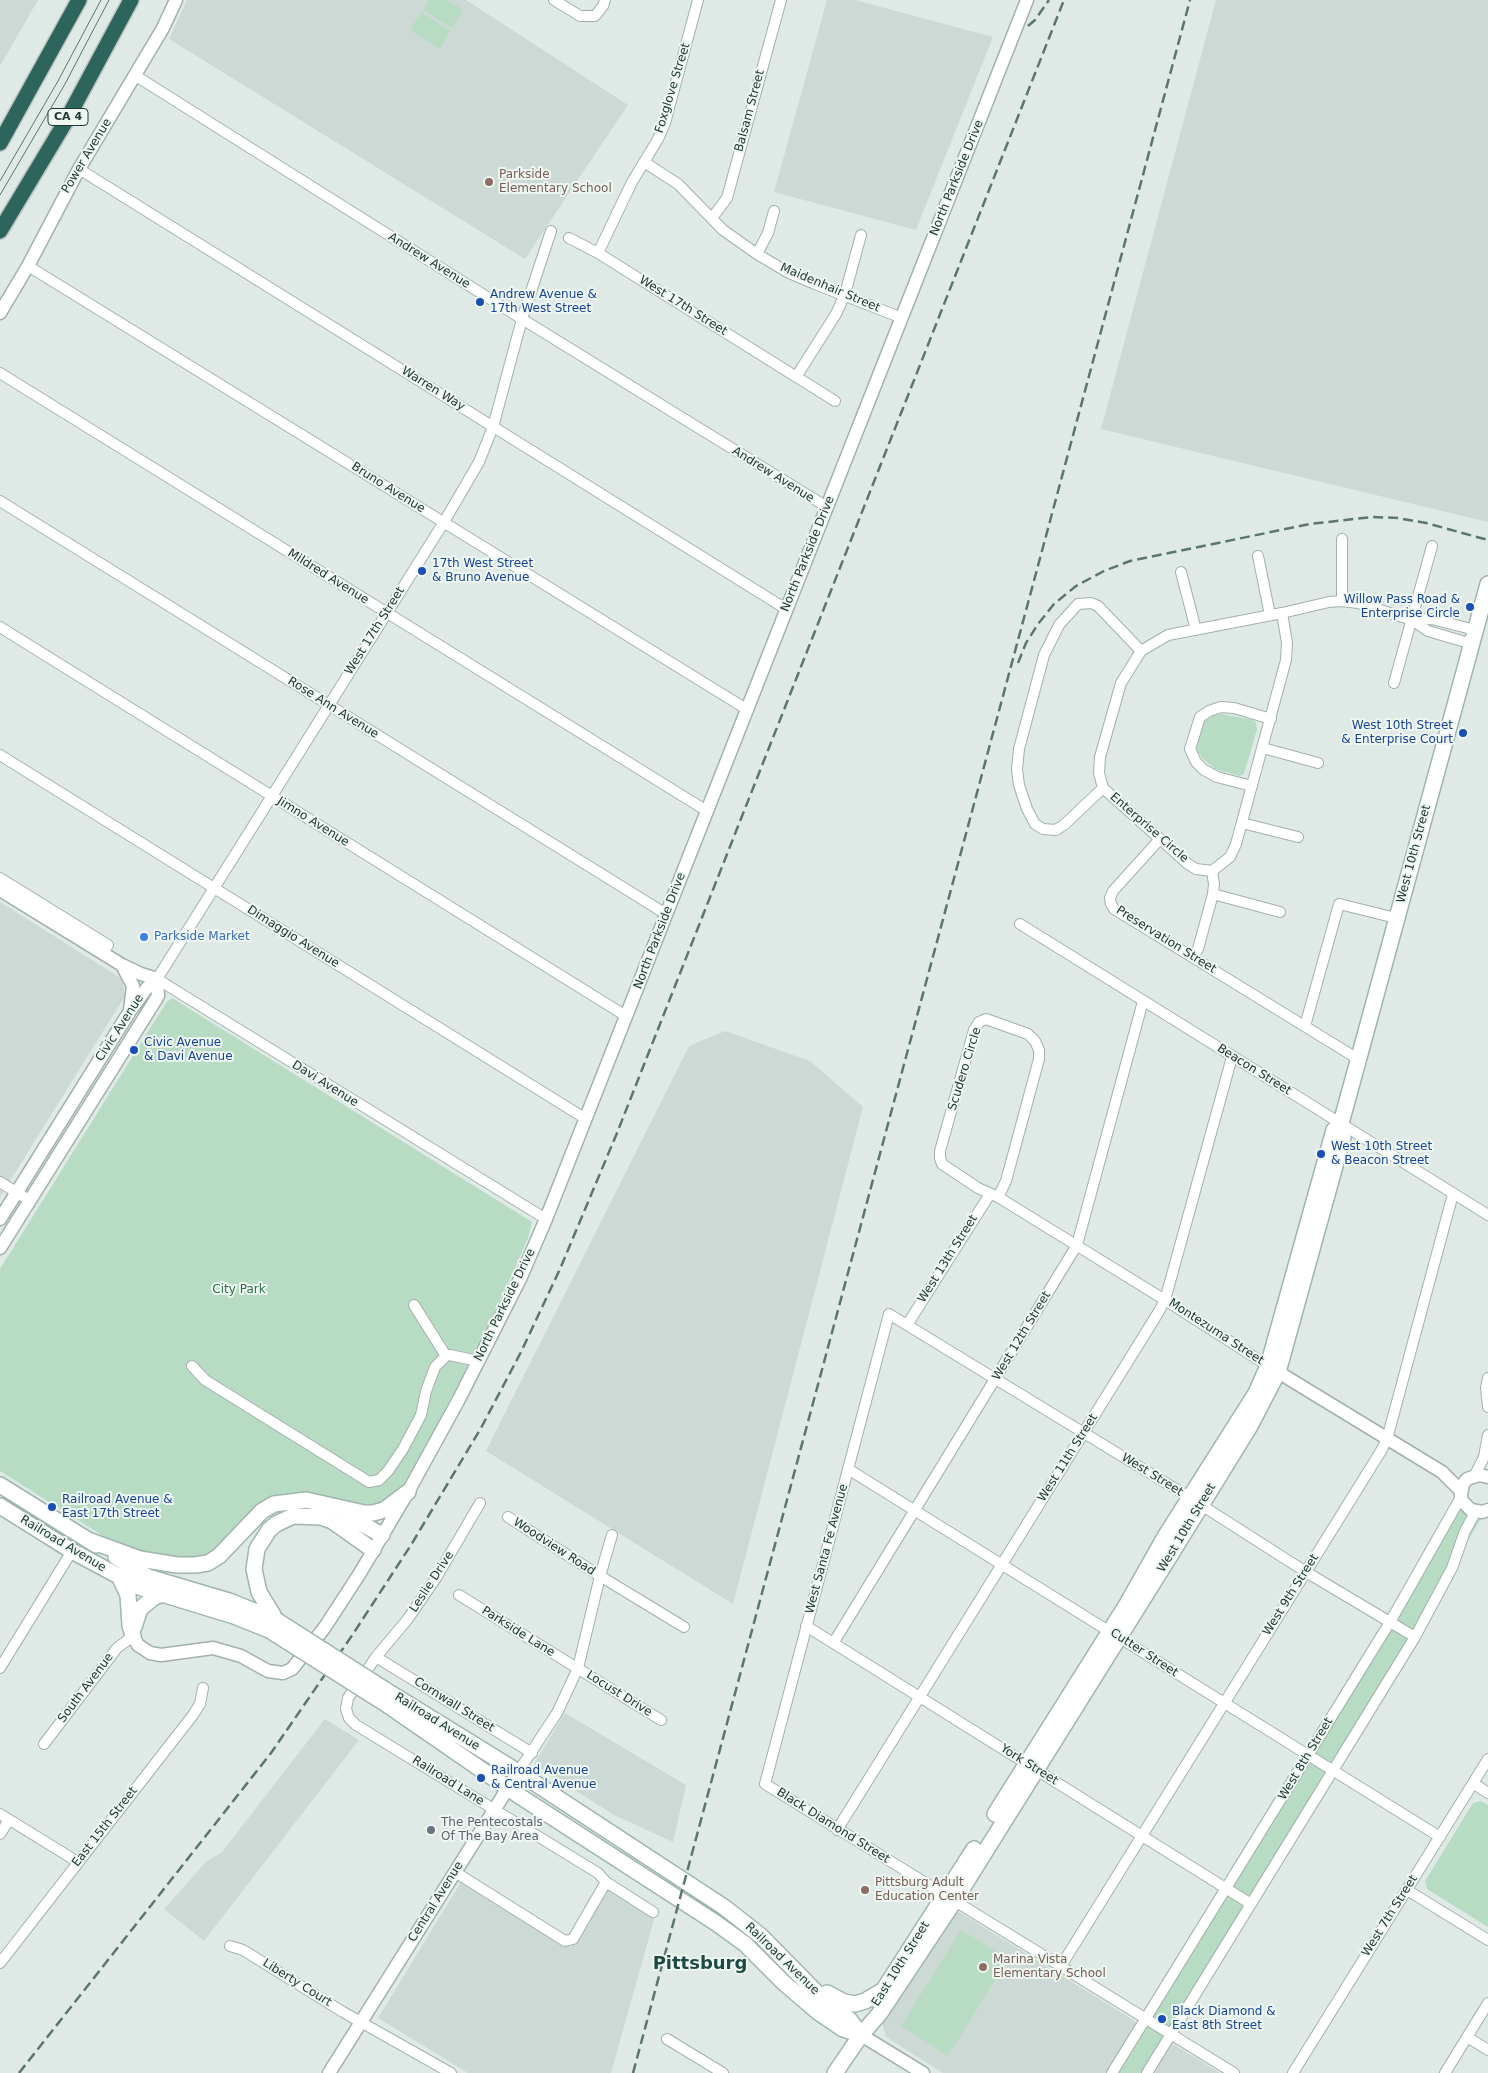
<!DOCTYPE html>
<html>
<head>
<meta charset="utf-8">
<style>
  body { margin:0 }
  canvas { display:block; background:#dfeae6 }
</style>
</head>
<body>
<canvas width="1488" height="2073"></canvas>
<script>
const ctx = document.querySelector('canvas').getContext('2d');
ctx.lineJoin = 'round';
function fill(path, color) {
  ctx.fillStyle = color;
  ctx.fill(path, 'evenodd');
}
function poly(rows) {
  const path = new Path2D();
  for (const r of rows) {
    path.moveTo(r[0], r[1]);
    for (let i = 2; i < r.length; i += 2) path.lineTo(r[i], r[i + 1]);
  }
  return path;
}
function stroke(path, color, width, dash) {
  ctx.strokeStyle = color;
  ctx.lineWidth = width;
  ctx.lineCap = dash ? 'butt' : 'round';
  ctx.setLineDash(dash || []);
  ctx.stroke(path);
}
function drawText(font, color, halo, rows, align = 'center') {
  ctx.font = font + ' "DejaVu Sans",sans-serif';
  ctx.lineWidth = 4;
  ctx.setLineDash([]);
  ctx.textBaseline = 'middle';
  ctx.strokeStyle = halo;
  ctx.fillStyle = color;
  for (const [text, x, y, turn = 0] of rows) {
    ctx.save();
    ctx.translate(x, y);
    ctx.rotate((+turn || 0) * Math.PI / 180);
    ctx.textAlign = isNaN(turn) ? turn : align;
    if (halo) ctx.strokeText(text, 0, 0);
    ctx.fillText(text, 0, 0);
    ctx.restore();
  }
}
fill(poly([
  [0,0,38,0,0,66],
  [187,0,466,0,628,105,525,259,169,39],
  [827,0,855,0,993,37,916,230,774,192],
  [1216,0,1488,0,1488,522,1101,429],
  [0,902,122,979,125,996,0,1197],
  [725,1031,810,1061,863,1107,733,1604,486,1451,689,1046],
  [565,1713,686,1785,673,1842,614,1815,534,1764],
  [325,1719,359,1740,204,1941,164,1909,206,1862,222,1852],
  [461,1882,571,1947,609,1888,655,1916,611,2073,468,2073,378,2018],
  [959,1912,1135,2021,1136,2027,1107,2073,943,2073,886,2037,882,2023,952,1914],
  [1170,2042,1220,2073,1152,2073]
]), '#cdd9d5');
fill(poly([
  [429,0,447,0,463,10,452,28,423,10],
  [421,12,450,31,440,49,410,30],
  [1222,714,1253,720,1256,723,1257,729,1244,774,1239,776,1215,769,1203,759,1197,750,1197,744,1204,722,1212,716],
  [172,998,532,1222,528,1238,514,1270,484,1334,433,1432,401,1489,387,1502,368,1507,293,1497,209,1555,192,1559,151,1555,119,1546,0,1471,0,1269,166,1003],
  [1461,1504,1481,1519,1141,2073,1117,2073],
  [1481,1801,1488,1805,1488,1927,1427,1889,1425,1881,1473,1803],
  [961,1930,1008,1959,948,2056,901,2026]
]), '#b8dbc3');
const minor = poly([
  [554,0,580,16,595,16,603,6,605,0],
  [136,76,522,319,827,507],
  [644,162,678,184,723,230,757,254,789,273,815,284,902,318],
  [79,169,786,609],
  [712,218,727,198,781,0],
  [569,238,598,253,835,401],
  [598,253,632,182,658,139,665,123,698,0],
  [757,254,768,233,774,211],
  [28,266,748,710],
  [0,373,707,811],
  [796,377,836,314,845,294,861,235],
  [0,501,666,914],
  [1342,539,1342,601],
  [1258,556,1270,615],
  [1181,572,1196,630],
  [1282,613,1287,643,1286,660,1236,844,1230,857,1212,871,1196,869,1188,864,1103,788,1099,773,1100,757,1121,683,1141,651,1168,635,1282,613],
  [1282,613,1329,602,1342,601,1358,603,1412,620,1428,631,1472,644],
  [1412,620,1432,619,1475,630],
  [0,627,626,1016],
  [1394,683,1432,546],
  [1263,748,1318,763],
  [0,755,586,1119],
  [1252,786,1217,777,1204,770,1196,762,1190,749,1200,717,1209,711,1221,707,1234,708,1271,719],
  [1103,788,1065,824,1056,830,1043,829,1035,824,1027,809,1019,785,1017,769,1019,749,1044,655,1059,625,1078,604,1091,603,1098,606,1141,651],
  [1242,823,1298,837],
  [1160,839,1113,891,1110,898,1111,904,1114,909,1358,1059],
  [0,878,108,945,103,953],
  [1213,894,1280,912],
  [1020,924,1488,1215],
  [1193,957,1198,949,1213,894,1214,884,1212,871],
  [1305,1026,1339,904,1396,918],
  [0,1182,29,1200],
  [998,1197,1006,1181,1039,1059,1039,1050,1035,1041,1028,1034,986,1019,979,1022,974,1030,940,1151,940,1158,942,1164,978,1188,998,1197,1165,1300,1273,1369],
  [546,1219,157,979,444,522,479,462,493,427,522,319,551,231],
  [414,1305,446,1356],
  [907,1325,990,1194],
  [192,1366,205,1380,369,1482,379,1480,388,1471,403,1449,421,1415,426,1391,435,1367,446,1356,450,1355,478,1361],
  [1488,1378,1486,1388,1488,1407],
  [848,1469,1440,1837],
  [1475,1475,1484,1457,1488,1435],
  [480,1503,436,1578,407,1620,376,1657,348,1698,346,1709,349,1718,356,1725,598,1873,606,1882,653,1912],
  [508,1517,600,1576,684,1627],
  [459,1595,661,1720],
  [806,1626,1251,1904],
  [834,1642,1077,1245,1143,1001],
  [376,1657,532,1753],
  [0,1668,72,1551],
  [44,1744,117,1648,133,1636],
  [518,1772,557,1713,578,1668,600,1576,612,1535],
  [1473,1783,1488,1793],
  [0,1814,78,1862],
  [837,1830,1158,1313,1165,1300,1232,1057],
  [0,1834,9,1820],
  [455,1872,565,1941,573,1939,606,1882],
  [1407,1890,1488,1940],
  [230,1946,243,1950,343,2012,451,2073],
  [0,1963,193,1715,200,1704,203,1688],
  [1061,1966,1381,1451,1387,1439,1453,1194],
  [1467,2037,1488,2050],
  [667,2039,723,2073],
  [1112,2073,1390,1622,1461,1497],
  [1147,2073,1415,1637,1452,1568,1465,1531,1476,1511],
  [1234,2073,765,1784,889,1314,1184,1494,1306,1572,1415,1637],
  [1293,2073,1488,1759],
  [1445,2073,1488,2003]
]);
const tertiary = poly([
  [0,313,28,266,79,169,163,28,176,0],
  [0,890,122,965,141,974,157,979],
  [122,965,133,986,130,1010],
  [0,1219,130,1011,146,989,157,979],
  [0,1248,158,996,157,979],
  [1278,1372,1442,1472,1461,1491],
  [1488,1477,1479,1475,1467,1479,1463,1484,1461,1495,1462,1501,1471,1510,1482,1512,1488,1510],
  [133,1636,138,1645,150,1653,161,1655,213,1648,241,1656,268,1671,283,1673,292,1669,325,1627,360,1573,408,1492,458,1401,520,1279,546,1219,1027,0],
  [861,2035,923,2073],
  [329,2073,518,1772]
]);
const secondary = poly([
  [0,1485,96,1545],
  [0,1506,72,1551,139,1587,234,1616,269,1630],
  [344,1514,382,1535],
  [88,1540,140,1559,177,1565,195,1565,208,1563,219,1556,262,1511,274,1504,306,1500,364,1513,373,1513,384,1510,408,1492],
  [116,1557,148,1577,232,1602,276,1620],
  [120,1578,128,1595,130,1625,133,1636],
  [276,1620,259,1592,254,1569,257,1549,269,1530,276,1524,293,1516,321,1517,332,1521,373,1550],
  [134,1627,140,1609,153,1598,162,1594],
  [395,1696,518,1772,724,1907,761,1936,818,1994,849,2019,861,2035],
  [389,1706,521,1797,716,1923,745,1944,784,1983,818,2012,843,2029,861,2035],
  [995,1814,1127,1604,1166,1535,1256,1393,1268,1366,1334,1130,1341,1123],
  [827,1993,844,2002,855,2004,865,2001,882,1991],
  [877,2000,974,1849],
  [835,2073,861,2035,880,2013,955,1900,1173,1551,1250,1426,1278,1372,1343,1137,1341,1123,1355,1072,1488,584]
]);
const motorway = poly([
  [0,143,79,0],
  [0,231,66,121,131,0]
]);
stroke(minor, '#a2b1ad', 12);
stroke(tertiary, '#a2b1ad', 15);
stroke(secondary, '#9fb5ae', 18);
stroke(motorway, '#bcc4c2', 18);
stroke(minor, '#fff', 10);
stroke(tertiary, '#fff', 12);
stroke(secondary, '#fff', 15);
stroke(motorway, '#2d645c', 15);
stroke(poly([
  [0,181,58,81,101,0],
  [0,195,65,84,109,0]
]), '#5b756f', 1);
stroke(poly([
  [1028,26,1035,20,1049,0],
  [1018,663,1026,643,1038,624,1054,604,1076,586,1104,571,1130,561,1310,524,1372,517,1398,518,1426,523,1488,540],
  [19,2073,271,1753,353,1634,411,1545,481,1428,521,1352,560,1269,617,1133,1064,0],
  [633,2073,1190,0]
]), '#5b756f', 2.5, [10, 5]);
const secondaryBridge = poly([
  [276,1620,395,1696],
  [269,1630,389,1706]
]);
stroke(secondaryBridge, '#9fb5ae', 18, []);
stroke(secondaryBridge, '#fff', 15);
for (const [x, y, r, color] of [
  [489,182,5,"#8d6e63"],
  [480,302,5,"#1a4fb4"],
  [422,571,5,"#1a4fb4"],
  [1470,607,5,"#1a4fb4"],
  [1463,733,5,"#1a4fb4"],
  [144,937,5,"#3f7fe0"],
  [134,1050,5,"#1a4fb4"],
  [1321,1154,5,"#1a4fb4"],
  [52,1507,5,"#1a4fb4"],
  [481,1778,5,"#1a4fb4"],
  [431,1830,5,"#6b7280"],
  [865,1890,5,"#8d6e63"],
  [983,1967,5,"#8d6e63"],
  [1162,2019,5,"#1a4fb4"]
]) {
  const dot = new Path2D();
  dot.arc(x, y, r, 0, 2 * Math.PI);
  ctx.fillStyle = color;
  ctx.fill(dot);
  stroke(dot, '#eff7f3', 2);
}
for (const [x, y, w] of [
  [68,117,40]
]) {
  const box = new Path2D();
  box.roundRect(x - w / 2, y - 8.5, w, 17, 4);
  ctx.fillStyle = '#eff7f3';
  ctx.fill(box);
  stroke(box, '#213934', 1);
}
drawText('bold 11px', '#213934', null, [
  ["CA 4",68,117]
]);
drawText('12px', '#213934', '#eff7f3', [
  ["Foxglove Street",673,88,-73],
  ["Balsam Street",750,111,-75],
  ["Power Avenue",87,156,-59],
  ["North Parkside Drive",957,178,-68],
  ["Andrew Avenue",429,261,32],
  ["Maidenhair Street",830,288,23],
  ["West 17th Street",683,306,32],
  ["Warren Way",433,389,32],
  ["Andrew Avenue",773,475,32],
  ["Bruno Avenue",388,488,32],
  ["North Parkside Drive",808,554,-68],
  ["Mildred Avenue",328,577,32],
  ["West 17th Street",375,631,-58],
  ["Rose Ann Avenue",333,708,32],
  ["Jimno Avenue",313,822,32],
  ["Enterprise Circle",1149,828,41],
  ["West 10th Street",1414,854,-75],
  ["North Parkside Drive",660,931,-69],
  ["Dimaggio Avenue",293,937,32],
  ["Preservation Street",1166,940,32],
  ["Civic Avenue",120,1028,-57],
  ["Scudero Circle",965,1069,-73],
  ["Beacon Street",1254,1070,32],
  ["Davi Avenue",325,1084,32],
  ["West 13th Street",948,1259,-58],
  ["North Parkside Drive",505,1305,-64],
  ["Montezuma Street",1216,1332,33],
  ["West 12th Street",1022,1336,-59],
  ["West 11th Street",1068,1458,-58],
  ["West Street",1152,1475,32],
  ["West 10th Street",1187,1528,-59],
  ["Railroad Avenue",63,1544,31],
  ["Woodview Road",554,1547,33],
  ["West Santa Fe Avenue",827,1549,-75],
  ["Leslie Drive",432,1582,-57],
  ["West 9th Street",1291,1595,-58],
  ["Parkside Lane",518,1632,32],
  ["Cutter Street",1144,1653,33],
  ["South Avenue",86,1688,-53],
  ["Locust Drive",619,1694,32],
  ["Cornwall Street",454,1705,32],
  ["Railroad Avenue",437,1722,32],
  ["West 8th Street",1306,1759,-59],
  ["York Street",1029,1765,32],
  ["Railroad Lane",448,1781,32],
  ["Black Diamond Street",833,1826,32],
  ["East 15th Street",105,1827,-52],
  ["Central Avenue",436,1902,-58],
  ["West 7th Street",1390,1916,-58],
  ["Railroad Avenue",782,1959,44],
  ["East 10th Street",901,1964,-58],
  ["Liberty Court",297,1983,32]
]);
drawText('12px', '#785e54', '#eff7f3', [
  ["Parkside",499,175],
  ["Elementary School",499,189],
  ["Pittsburg Adult",875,1883],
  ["Education Center",875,1897],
  ["Marina Vista",993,1960],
  ["Elementary School",993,1974]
], 'left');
drawText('12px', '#164399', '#eff7f3', [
  ["Andrew Avenue &",490,295],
  ["17th West Street",490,309],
  ["17th West Street",432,564],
  ["& Bruno Avenue",432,578],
  ["Willow Pass Road &",1460,600,"right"],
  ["Enterprise Circle",1460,614,"right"],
  ["West 10th Street",1453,726,"right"],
  ["& Enterprise Court",1453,740,"right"],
  ["Civic Avenue",144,1043],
  ["& Davi Avenue",144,1057],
  ["West 10th Street",1331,1147],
  ["& Beacon Street",1331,1161],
  ["Railroad Avenue &",62,1500],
  ["East 17th Street",62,1514],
  ["Railroad Avenue",491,1771],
  ["& Central Avenue",491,1785],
  ["Black Diamond &",1172,2012],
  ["East 8th Street",1172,2026]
], 'left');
drawText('12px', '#366cbe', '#eff7f3', [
  ["Parkside Market",154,937]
], 'left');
drawText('12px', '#2c6f4a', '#eff7f3', [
  ["City Park",239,1290]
]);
drawText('12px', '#5b616d', '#eff7f3', [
  ["The Pentecostals",441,1823],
  ["Of The Bay Area",441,1837]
], 'left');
drawText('bold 18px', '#1d4a42', '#eff7f3', [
  ["Pittsburg",700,1964]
]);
</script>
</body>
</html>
